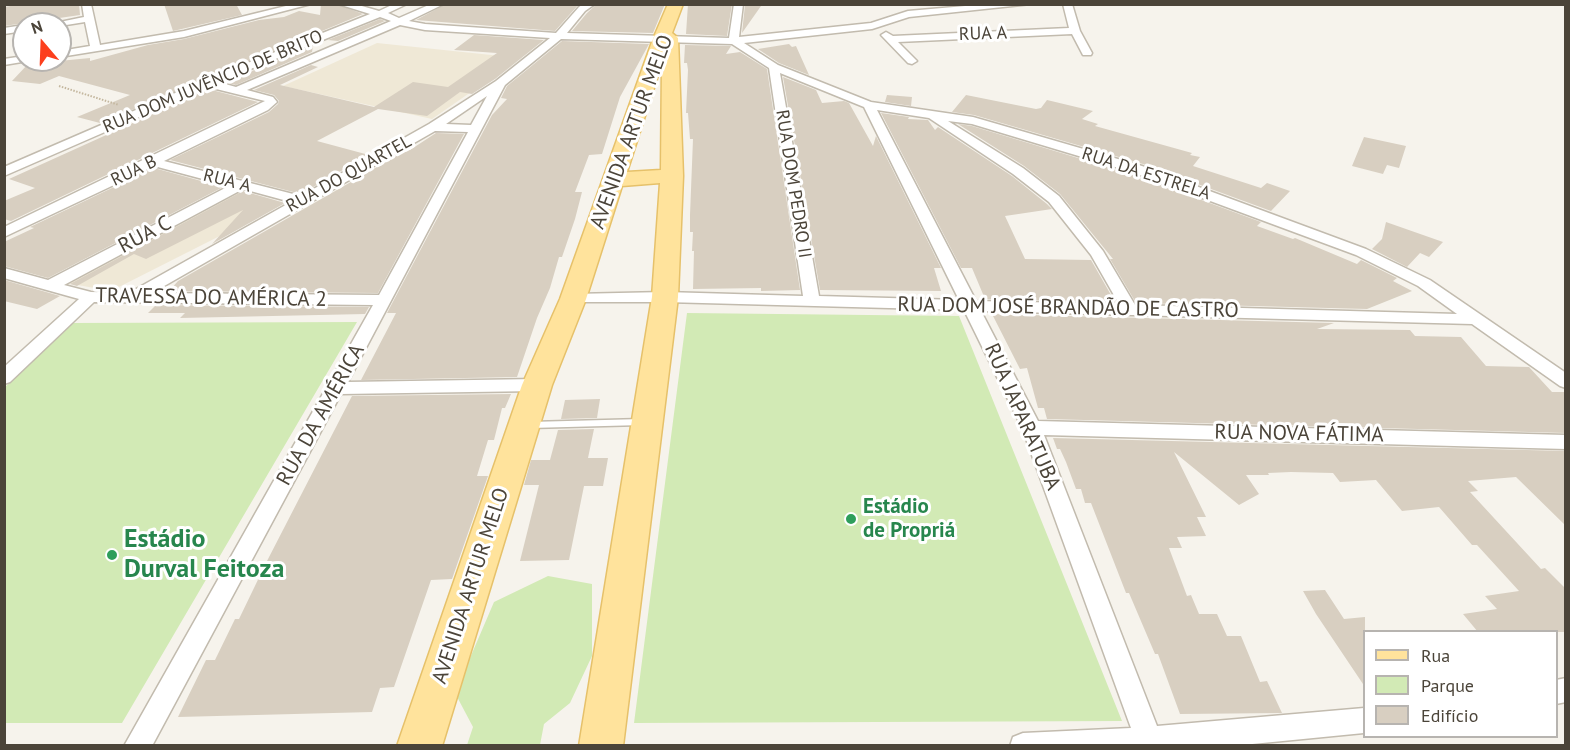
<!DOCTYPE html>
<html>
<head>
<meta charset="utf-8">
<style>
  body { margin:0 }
  #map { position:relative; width:1570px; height:750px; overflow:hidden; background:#f6f3ec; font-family:"PT Sans",sans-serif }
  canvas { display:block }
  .frame { position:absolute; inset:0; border:6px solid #4b4439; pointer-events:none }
  .legend { position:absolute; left:1363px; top:630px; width:195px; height:108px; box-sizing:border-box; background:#fff; border:2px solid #b7b4b0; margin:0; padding:8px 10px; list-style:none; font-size:18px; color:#4b4439 }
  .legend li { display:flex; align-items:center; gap:12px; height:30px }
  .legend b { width:30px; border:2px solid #b7b4b0 }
  .north { position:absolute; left:12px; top:12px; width:60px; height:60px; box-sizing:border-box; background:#fff; border:2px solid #b7b4b0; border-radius:50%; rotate:341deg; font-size:16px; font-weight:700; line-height:24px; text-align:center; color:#4b4439 }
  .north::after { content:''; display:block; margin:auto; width:21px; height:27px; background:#fc3f1d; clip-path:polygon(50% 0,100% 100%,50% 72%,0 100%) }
</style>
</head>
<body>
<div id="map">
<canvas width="1570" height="750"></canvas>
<div class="frame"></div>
<ul class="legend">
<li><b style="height:8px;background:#ffe39c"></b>Rua</li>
<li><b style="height:16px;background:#d2eab5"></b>Parque</li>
<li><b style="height:16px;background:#d8cfc1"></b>Edifício</li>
</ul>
<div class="north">N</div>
</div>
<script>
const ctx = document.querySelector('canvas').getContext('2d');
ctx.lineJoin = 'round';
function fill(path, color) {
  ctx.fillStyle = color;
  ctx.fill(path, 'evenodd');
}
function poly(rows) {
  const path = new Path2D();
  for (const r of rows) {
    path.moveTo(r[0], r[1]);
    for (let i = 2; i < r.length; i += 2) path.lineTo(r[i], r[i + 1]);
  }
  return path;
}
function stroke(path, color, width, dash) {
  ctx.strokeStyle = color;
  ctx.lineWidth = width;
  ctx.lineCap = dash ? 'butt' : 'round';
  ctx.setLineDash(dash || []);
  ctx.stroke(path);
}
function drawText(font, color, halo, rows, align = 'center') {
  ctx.font = font + ' "PT Sans",sans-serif';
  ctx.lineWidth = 6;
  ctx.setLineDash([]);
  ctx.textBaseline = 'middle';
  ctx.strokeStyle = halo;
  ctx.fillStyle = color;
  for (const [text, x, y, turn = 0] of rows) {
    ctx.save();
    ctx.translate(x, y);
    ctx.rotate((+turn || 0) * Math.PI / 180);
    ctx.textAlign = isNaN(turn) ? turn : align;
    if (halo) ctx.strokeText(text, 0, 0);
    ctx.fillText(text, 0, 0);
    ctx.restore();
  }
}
fill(poly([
  [377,43,520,58,432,119,283,86],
  [235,192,283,204,111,291,61,282]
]), '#efe8d6');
fill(poly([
  [687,313,959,316,1122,721,634,723],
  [357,322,122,723,5,723,5,387,72,323],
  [548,576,592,584,592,656,570,703,544,724,540,745,467,745,473,727,455,693,494,602]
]), '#d2eab5');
fill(poly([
  [23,4,79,4,80,15,4,26,4,7],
  [164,4,236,4,242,15,173,31],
  [321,4,336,4,363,14,100,123,77,117,130,95,59,76,40,84,12,81,28,64,90,58,90,61,148,45,184,39,259,20,284,17,299,11,320,15],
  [446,4,579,4,555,31,416,20],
  [597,4,665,4,653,33,572,31,587,13],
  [688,4,732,4,727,36,686,34],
  [745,5,761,6,742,33],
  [380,19,385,21,338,41,328,40],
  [474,35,544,40,495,79,472,94,460,92,427,116,378,109,317,141,369,155,301,194,170,160,269,112,278,104,279,101,274,95,254,90,311,65,318,67,280,85,374,107,413,82,448,87,497,53,454,50],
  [562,41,649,44,620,97,602,154,589,155,575,192,582,192,575,219,562,257,559,257,550,288,537,318,517,377,361,380,396,313,387,313,492,115,507,99,501,98,507,86],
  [789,44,792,47,796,46,809,75,779,63,758,49],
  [685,45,731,46,726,54,740,52,767,69,800,290,761,291,761,288,693,289,694,251,692,251,693,232,690,232,690,215,693,139,690,139,688,113,686,113,688,70,687,63,684,63],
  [313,46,312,52,236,85,225,82],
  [783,77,816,90,822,103,844,101,849,103,873,146,876,136,941,268,934,268,941,291,820,290],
  [208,89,258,102,11,221,4,219,4,201,35,188,9,179],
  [887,95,912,97,911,106,885,102],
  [966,95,1036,109,1041,108,1047,100,1093,111,1082,119,1098,124,1095,126,1192,153,1190,155,1200,157,1193,166,1261,188,1267,183,1290,191,1271,211,1143,164,974,115,952,112],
  [881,113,909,117,908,119,928,120,935,130,938,127,1012,176,1047,204,1052,209,1005,216,1025,259,1091,260,1115,302,985,299,972,268,961,268],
  [958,124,972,126,1131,174,1261,222,1257,226,1293,239,1295,238,1357,264,1361,260,1397,278,1393,281,1412,291,1367,309,1136,303,1110,259,1113,259,1060,194,1024,166],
  [436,133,464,134,378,293,169,291,178,281,405,151,410,150],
  [1364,137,1406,146,1399,168,1387,165,1383,174,1352,166],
  [154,168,223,187,48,278,4,266,4,242,34,228,30,227],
  [243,191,285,203,212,244,243,210,146,259,134,254,77,286,70,284],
  [1386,222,1443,242,1429,257,1420,253,1407,267,1372,249,1382,239],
  [4,280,60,296,37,309,4,301],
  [156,305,369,307,365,314,180,318,185,313,148,313],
  [992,314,1334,323,1317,329,1410,330,1415,336,1461,337,1486,366,1529,367,1552,392,1566,392,1566,433,1047,419,1044,408,1038,408,1027,368,1020,369],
  [511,394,505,408,502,408,494,440,488,440,477,476,488,476,452,579,431,580,394,687,380,688,372,712,178,717,206,660,215,660,235,619,239,619,267,561,352,396],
  [600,399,597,418,561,419,565,400],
  [594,429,588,458,608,458,603,486,584,486,569,560,520,561,539,485,524,485,531,460,550,460,558,430],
  [1053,438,1566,451,1566,526,1516,477,1468,481,1478,491,1470,492,1541,569,1545,568,1566,589,1566,632,1478,632,1463,614,1497,609,1485,596,1519,591,1477,545,1472,545,1439,507,1402,511,1376,480,1340,482,1333,473,1291,472,1268,473,1269,475,1246,475,1259,494,1239,505,1174,452,1206,517,1197,517,1206,536,1177,537,1182,548,1169,548,1187,596,1191,595,1199,614,1217,614,1227,636,1241,636,1260,682,1267,681,1282,713,1180,714,1158,654,1155,654,1129,593,1126,593,1091,503,1085,503,1081,489,1076,489,1066,462,1060,449,1057,449],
  [1325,590,1344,619,1365,617,1365,687,1316,614,1303,591]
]), '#d8cfc1');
const service = poly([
  [642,419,645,420,647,422,645,424,642,425,530,428,527,427,525,425,527,423,530,422,642,419]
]);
const minor = poly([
  [82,4,91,4,100,45,184,31,294,4,311,4,184,37,60,57,60,51,90,46,85,22,60,26,60,24,50,24,84,17,82,4],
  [338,4,355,4,379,11,394,4,407,4,388,13,399,18,431,4,444,4,409,21,425,24,556,33,579,7,583,4,595,4,585,11,567,33,729,38,734,4,743,4,739,37,871,23,908,11,988,4,1031,4,909,17,872,29,744,43,778,65,871,102,973,117,1142,166,1366,249,1430,280,1566,373,1566,388,1560,386,1472,324,981,311,1038,421,1566,435,1566,449,1044,435,1157,726,1364,708,1364,733,1232,746,1010,746,1013,737,1023,733,1131,728,1022,428,964,310,665,302,567,302,565,299,573,294,665,292,803,296,769,68,732,44,561,39,505,85,348,382,537,379,543,381,546,385,543,389,537,391,341,394,152,746,124,746,373,305,94,302,10,382,4,384,4,367,79,299,4,278,4,268,48,280,229,186,154,166,4,237,4,227,265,101,208,87,4,176,4,167,203,81,370,14,338,4],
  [380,17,391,21,236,87,218,82,380,17],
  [400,25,425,30,550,38,496,81,429,124,301,196,164,161,268,110,277,102,273,97,247,90,400,25],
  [780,73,864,107,959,300,819,296,780,73],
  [487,96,471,125,446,124,487,96],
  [877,110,929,118,1013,174,1049,202,1091,255,1119,304,976,301,877,110],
  [948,121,972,124,1132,172,1356,255,1418,286,1457,314,1135,305,1103,251,1059,196,1023,168,948,121],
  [435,131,468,132,379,295,152,293,435,131],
  [243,189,291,202,129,293,91,292,64,285,243,189],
  [1063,4,1072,4,1080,31,1092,53,1091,55,1083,55,1072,34,898,42,917,61,912,64,908,63,881,35,886,32,893,36,1069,28,1063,4],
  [24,25,24,31,4,34,4,28,24,25],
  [24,56,24,60,28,61,4,65,4,59,24,56],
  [1566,678,1566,702,1556,704,1556,680,1566,678]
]);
const primary = poly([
  [668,4,683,4,672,33,678,38,683,176,678,297,623,746,579,746,652,297,660,183,622,186,586,299,552,385,442,746,397,746,522,385,560,299,653,39,668,4],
  [662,63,661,170,627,172,662,63]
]);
stroke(service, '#c2bbae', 3);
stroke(minor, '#c2bbae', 3);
stroke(primary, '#e6c16a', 3);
stroke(poly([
  [59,86,119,105]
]), '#c4b79f', 2, [1.5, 1.5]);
fill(service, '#fff');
fill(minor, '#fff');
fill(primary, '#ffe39c');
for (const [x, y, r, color] of [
  [851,519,6,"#2e9e5b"],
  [112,555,6,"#2e9e5b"]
]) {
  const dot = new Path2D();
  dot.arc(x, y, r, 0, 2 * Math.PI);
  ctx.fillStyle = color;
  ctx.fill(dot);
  stroke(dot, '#fff', 2);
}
drawText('18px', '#4b4439', '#fff', [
  ["RUA A",983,34,-2],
  ["RUA DOM JUVÊNCIO DE BRITO",213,82,-23],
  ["RUA B",134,171,-26],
  ["RUA DO QUARTEL",349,174,-29],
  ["RUA DA ESTRELA",1146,174,18],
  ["RUA A",227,181,14],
  ["RUA DOM PEDRO II",793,184,81]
]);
drawText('21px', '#4b4439', '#fff', [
  ["AVENIDA ARTUR MELO",632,132,-70],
  ["RUA C",145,235,-28],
  ["TRAVESSA DO AMÉRICA 2",211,298,1],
  ["RUA DOM JOSÉ BRANDÃO DE CASTRO",1068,308,1],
  ["RUA DA AMÉRICA",321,415,-61],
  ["RUA JAPARATUBA",1022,417,66],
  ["RUA NOVA FÁTIMA",1299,434,1],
  ["AVENIDA ARTUR MELO",471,586,-72]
]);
drawText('bold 21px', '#27864d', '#fff', [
  ["Estádio",863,507],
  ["de Propriá",863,531]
], 'left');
drawText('bold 26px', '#27864d', '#fff', [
  ["Estádio",124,540],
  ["Durval Feitoza",124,570]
], 'left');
</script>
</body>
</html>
